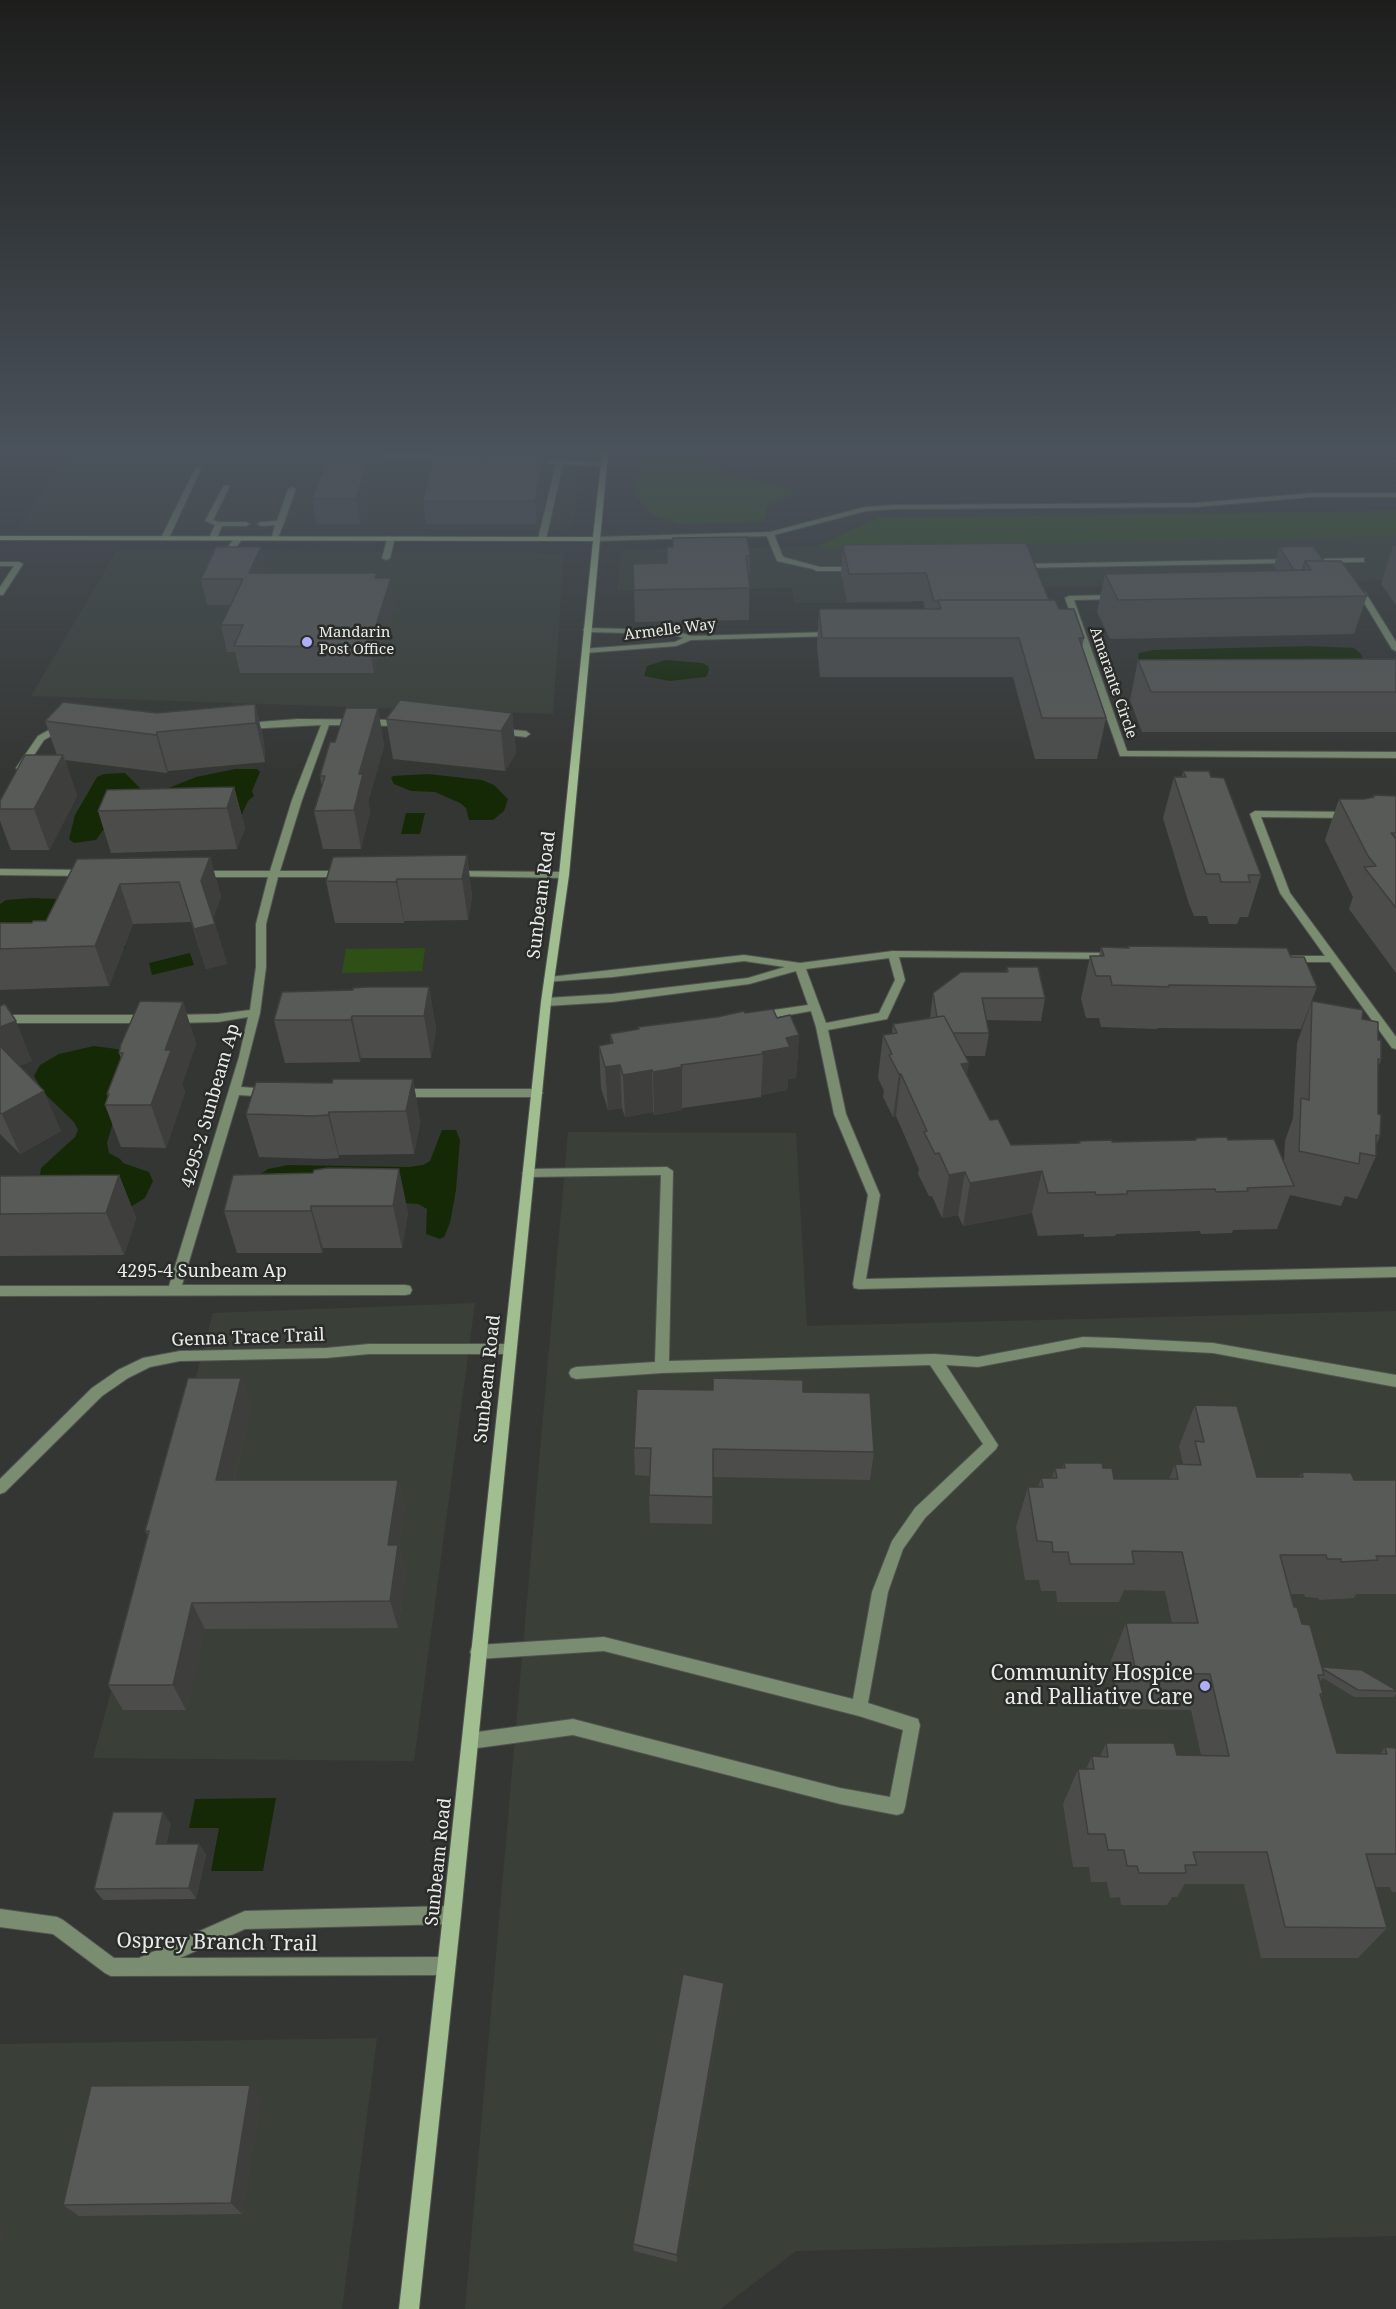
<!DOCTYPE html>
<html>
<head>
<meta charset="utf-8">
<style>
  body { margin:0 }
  canvas { display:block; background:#343633 }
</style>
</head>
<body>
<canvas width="1396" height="2309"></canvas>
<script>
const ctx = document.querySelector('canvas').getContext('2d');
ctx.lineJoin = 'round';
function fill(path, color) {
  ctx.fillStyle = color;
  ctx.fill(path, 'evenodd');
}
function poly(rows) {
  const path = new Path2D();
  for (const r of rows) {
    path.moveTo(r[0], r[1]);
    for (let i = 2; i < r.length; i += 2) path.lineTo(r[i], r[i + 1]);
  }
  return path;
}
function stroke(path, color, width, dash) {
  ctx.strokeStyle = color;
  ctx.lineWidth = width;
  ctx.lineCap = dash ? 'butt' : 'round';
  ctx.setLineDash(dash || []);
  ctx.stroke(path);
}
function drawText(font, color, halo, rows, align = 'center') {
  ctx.font = font + ' "Noto Serif",serif';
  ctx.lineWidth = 5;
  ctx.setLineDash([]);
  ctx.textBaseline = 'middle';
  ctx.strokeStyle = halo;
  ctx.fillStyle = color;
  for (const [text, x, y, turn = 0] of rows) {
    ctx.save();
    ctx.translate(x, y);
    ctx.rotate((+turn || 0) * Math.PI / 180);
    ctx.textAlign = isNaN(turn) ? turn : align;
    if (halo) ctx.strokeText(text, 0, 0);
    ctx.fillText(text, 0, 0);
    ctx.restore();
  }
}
fill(poly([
  [70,453,582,453,574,526,565,530,17,530],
  [1396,536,1396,580,913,590,913,603,794,603,792,588,617,591,621,550],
  [117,550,564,553,553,714,31,696],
  [568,1132,796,1133,807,1326,1396,1311,1396,2236,796,2251,720,2309,465,2309],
  [475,1303,414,1761,93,1758,213,1313],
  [377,2038,342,2309,0,2309,0,2044]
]), '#3a3f37');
fill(poly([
  [638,453,694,453,704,463,796,493,767,506,764,522,679,524,650,514,637,496],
  [1396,511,1396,536,820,548,820,545,879,518],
  [425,948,422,971,342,973,346,949]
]), '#2e5017');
fill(poly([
  [1310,646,1354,648,1360,653,1370,672,1146,675,1138,657,1139,653,1153,650],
  [666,660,702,663,708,666,709,670,706,677,670,681,644,676,647,666],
  [235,769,257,769,260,772,252,791,254,796,248,801,242,814,232,820,106,826,96,840,74,843,69,839,75,815,97,777,104,774,125,773,145,793,166,789,196,777],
  [428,774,482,780,494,785,508,799,504,811,493,820,469,820,466,808,460,803,435,792,411,791,394,784,391,778,393,776],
  [406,813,425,813,420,834,401,834],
  [32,898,58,899,113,944,126,947,117,952,0,955,0,904,6,900],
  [190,953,194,965,152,975,149,963],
  [94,1046,124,1050,131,1060,107,1143,109,1153,120,1159,123,1163,149,1172,153,1181,145,1198,132,1206,109,1209,39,1182,41,1168,75,1137,78,1130,74,1122,43,1092,34,1076,40,1065,59,1054],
  [442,1130,456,1130,460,1140,456,1190,450,1223,444,1237,440,1239,426,1234,427,1209,418,1204,385,1202,259,1175,268,1169,288,1165,409,1167,423,1165,430,1161],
  [276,1798,263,1871,211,1871,219,1828,189,1828,195,1799]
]), '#152906');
const lane = poly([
  [382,453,489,457,492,459,489,461,384,456,382,455,382,453],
  [528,460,604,462,607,464,604,466,563,464,546,539,542,541,538,539,556,464,530,463,528,462,528,460],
  [198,467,201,469,169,538,162,540,161,538,195,469,198,467],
  [224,485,230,486,213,520,219,522,246,522,250,524,246,526,222,526,217,538,213,540,209,538,215,525,205,521,224,485],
  [292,487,296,489,284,523,277,540,271,540,275,525,261,526,257,524,261,522,277,521,288,489,292,487],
  [767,532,774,534,783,557,820,567,856,567,860,569,856,571,817,571,813,569,777,561,766,534,767,532],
  [236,536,243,538,229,557,223,557,222,555,236,536],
  [388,536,395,538,390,558,386,560,382,558,388,536],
  [1364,558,1364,562,1361,562,1308,563,1304,561,1308,559,1364,558],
  [1294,559,1294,563,1291,563,1020,568,1016,566,1020,564,1294,559],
  [1255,811,1350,812,1355,815,1350,818,1261,817,1290,893,1396,1037,1396,1049,1392,1048,1330,962,1288,962,1283,959,1288,956,1325,956,1280,893,1250,814,1255,811],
  [893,951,1115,953,1120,956,1115,959,899,957,905,980,887,1019,828,1030,846,1114,880,1195,866,1279,1396,1267,1396,1277,859,1289,854,1288,853,1284,868,1195,834,1114,816,1027,811,1011,760,1020,755,1016,760,1012,808,1005,796,971,749,984,612,1002,546,1006,541,1002,546,998,612,994,748,978,785,967,744,961,613,977,545,982,544,980,545,978,549,977,744,955,800,963,893,951],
  [889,958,895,980,879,1013,826,1023,806,969,889,958],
  [667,1167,673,1171,669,1361,934,1354,978,1357,1083,1337,1115,1338,1213,1343,1396,1375,1396,1387,1213,1353,1115,1348,1083,1347,978,1367,946,1365,998,1445,996,1449,925,1518,903,1549,888,1592,868,1703,918,1719,920,1725,905,1807,903,1813,897,1815,840,1804,573,1735,470,1749,464,1747,462,1741,464,1735,470,1733,573,1719,840,1788,890,1797,903,1730,859,1716,604,1651,478,1659,472,1657,470,1652,472,1647,478,1645,604,1637,853,1699,872,1592,892,1541,915,1508,983,1444,930,1365,662,1373,576,1379,571,1377,569,1373,571,1369,576,1367,655,1362,661,1175,528,1177,522,1173,528,1169,667,1167]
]);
const street = poly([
  [1312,493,1396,493,1396,497,1312,497,1195,507,895,509,866,511,770,536,596,541,592,539,596,537,770,532,865,507,895,505,1195,503,1312,493],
  [0,562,19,562,23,564,3,595,0,595,0,587,14,566,0,566,0,562],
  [1350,592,1365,592,1396,642,1396,651,1392,649,1360,596,1350,596,1350,592],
  [1116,595,1119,595,1119,599,1074,600,1127,751,1396,752,1396,758,1120,756,1065,598,1069,596,1116,595],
  [584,628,673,630,691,636,832,632,836,634,832,636,691,640,676,646,585,653,582,653,582,649,675,642,683,638,672,634,587,632,583,630,584,628],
  [298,719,403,720,407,723,403,726,329,725,302,800,280,871,344,871,349,874,344,877,278,877,266,924,266,967,260,1013,241,1087,269,1089,275,1093,269,1097,239,1095,182,1285,405,1285,410,1286,412,1290,410,1294,405,1295,0,1296,0,1286,169,1286,239,1057,248,1017,218,1022,172,1023,167,1019,172,1015,218,1014,250,1010,256,967,256,924,268,877,199,877,194,874,199,871,270,871,292,800,321,725,246,729,242,726,246,723,298,719],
  [62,723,65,724,65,728,44,740,24,770,18,770,16,768,38,736,62,723],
  [501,729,526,731,530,734,526,737,498,734,498,730,501,729],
  [0,869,86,870,91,873,86,876,0,875,0,869],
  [454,871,564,872,569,875,564,878,450,876,449,874,454,871],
  [0,1015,146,1015,151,1019,146,1023,0,1023,0,1015],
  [401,1089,537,1089,543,1093,537,1097,401,1097,395,1093,401,1089],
  [369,1344,509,1344,514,1345,516,1349,514,1353,509,1354,369,1354,326,1358,180,1361,150,1367,128,1378,102,1396,5,1492,0,1494,0,1479,92,1388,118,1370,143,1358,180,1351,326,1348,369,1344],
  [452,1906,458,1909,461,1915,458,1921,452,1924,245,1929,180,1958,446,1957,452,1960,455,1966,452,1972,446,1975,111,1976,105,1973,53,1934,0,1927,0,1909,57,1917,63,1920,114,1958,139,1958,245,1911,452,1906]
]);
const secondary = poly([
  [602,453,608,453,569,875,551,1002,461,1915,419,2309,399,2309,443,1915,541,1002,559,875,593,541,0,540,0,536,593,537,602,453]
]);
stroke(lane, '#515350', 2);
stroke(street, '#515350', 2);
stroke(secondary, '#515350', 2);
fill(lane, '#7a8d70');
fill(street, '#7a8d70');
fill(secondary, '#a0be90');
fill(poly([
  [488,453,550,453,549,458,547,457,547,466,537,524,426,524,423,501,487,458],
  [372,486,360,524,317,524,312,499],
  [843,545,1049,600,1059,609,1084,638,1082,648,1106,718,1097,759,1035,759,1013,677,820,677,817,647,819,609,925,609,923,601,847,602,841,573],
  [1393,546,1396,546,1396,605,1381,584],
  [261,547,266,573,377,573,377,578,395,604,374,673,240,673,235,652,227,652,221,625,231,605,207,605,201,579],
  [667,547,750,556,749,620,635,622,633,564,667,563],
  [1279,547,1324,561,1367,596,1354,634,1110,639,1097,612,1105,574,1276,571,1274,567],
  [1396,659,1396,732,1142,732,1130,700,1138,660],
  [255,704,264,742,265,762,168,771,167,773,65,760,77,796,49,850,11,850,0,821,0,801,57,755,45,721,157,713],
  [378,708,384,746,368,802,370,812,361,849,323,849,314,811,322,787,320,776,335,742],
  [512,713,516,753,505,771,393,759,386,719],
  [1183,771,1211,777,1261,875,1248,917,1240,917,1237,924,1209,924,1207,916,1194,916,1188,901,1163,818,1174,777,1182,777],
  [234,787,245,828,237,849,111,853,98,811],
  [1373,795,1396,796,1396,973,1349,909,1353,897,1325,840,1339,799,1364,799,1372,798],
  [467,855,472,897,468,920,404,921,404,923,335,923,326,881],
  [210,857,221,897,213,918,227,964,206,969,191,922,133,924,109,986,0,990,0,949,32,923,46,921,77,859],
  [1128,946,1291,957,1317,987,1301,1029,1158,1028,1157,1029,1101,1027,1099,1018,1086,1018,1081,999,1090,956,1099,956,1101,947,1128,948],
  [1007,967,1045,998,1041,1021,986,1020,989,1033,985,1056,965,1056,967,1075,990,1120,1011,1145,1079,1143,1079,1141,1112,1142,1195,1140,1196,1138,1228,1140,1284,1161,1285,1141,1293,1118,1297,1043,1312,1001,1362,1019,1378,1040,1381,1060,1378,1067,1378,1114,1380,1136,1376,1145,1376,1156,1357,1199,1345,1196,1341,1206,1290,1195,1277,1229,1233,1230,1232,1233,1201,1234,1200,1231,1116,1234,1115,1236,1084,1237,1084,1234,1038,1236,1032,1213,963,1226,958,1215,942,1218,932,1196,929,1196,918,1174,919,1169,896,1116,893,1117,883,1097,884,1091,878,1078,883,1035,892,1034,893,1024,930,1018,933,993,1006,972],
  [429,987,436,1030,431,1058,361,1058,360,1062,285,1063,274,1020,353,990],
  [183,1002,196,1044,182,1084,185,1092,166,1148,121,1147,105,1105,108,1097,107,1094,121,1059,119,1053],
  [0,1006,32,1061,19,1066,61,1131,20,1154,0,1134],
  [745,1013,777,1018,799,1035,796,1078,788,1079,787,1090,761,1095,761,1097,682,1108,682,1110,654,1115,653,1112,625,1117,622,1108,608,1110,601,1088,599,1046,611,1044,610,1034,638,1029,638,1027],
  [413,1079,420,1122,414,1154,339,1155,339,1158,325,1159,259,1157,246,1114,332,1083],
  [313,1173,408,1212,402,1248,323,1248,322,1253,237,1253,224,1211],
  [119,1175,136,1218,124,1255,0,1256,0,1176],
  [241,1378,251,1407,234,1480,398,1480,405,1508,399,1547,406,1572,398,1628,205,1629,186,1710,123,1710,108,1685,148,1536,145,1531],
  [803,1392,874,1452,870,1480,713,1477,712,1524,650,1523,649,1495,650,1476,635,1475,634,1448],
  [1195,1405,1257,1477,1299,1477,1302,1472,1354,1480,1396,1480,1396,1594,1356,1594,1354,1598,1319,1600,1318,1598,1305,1597,1304,1594,1291,1594,1294,1607,1322,1667,1396,1690,1396,1694,1394,1697,1354,1697,1323,1678,1320,1682,1323,1694,1321,1697,1337,1753,1380,1754,1385,1747,1396,1748,1396,1892,1392,1892,1390,1887,1375,1887,1387,1928,1358,1958,1261,1958,1244,1884,1185,1884,1177,1897,1172,1897,1167,1905,1121,1905,1120,1897,1110,1898,1107,1882,1091,1882,1089,1867,1073,1867,1063,1804,1078,1769,1086,1769,1092,1756,1100,1757,1106,1743,1177,1755,1201,1755,1191,1710,1119,1709,1111,1660,1126,1623,1172,1623,1165,1591,1124,1590,1119,1602,1057,1602,1056,1591,1041,1591,1039,1580,1025,1580,1016,1527,1028,1487,1038,1487,1041,1478,1052,1478,1055,1468,1062,1468,1064,1463,1103,1468,1114,1479,1169,1479,1175,1464,1183,1464,1179,1446],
  [171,1824,166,1844,199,1844,206,1855,196,1899,103,1900,94,1889],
  [724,1993,677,2262,634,2251,633,2244],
  [261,2098,242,2214,79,2216,63,2205]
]), '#4c4d4b');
fill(poly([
  [544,453,546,453,547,466,537,524,535,501],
  [368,461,372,486,360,524,356,499],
  [261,547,266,572,254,599,249,573],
  [391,578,395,604,374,673,369,647],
  [255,704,264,742,265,762,256,723],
  [378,708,384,746,368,802,370,812,361,849,354,810,359,774],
  [512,713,516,753,505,771,501,731],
  [157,732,168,771,167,773,156,735],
  [63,755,77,796,49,850,34,809],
  [234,787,245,828,237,849,227,808],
  [467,855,472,897,468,920,462,879],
  [210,857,221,897,212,921,201,881],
  [397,879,404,921,404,923,396,882],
  [120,884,133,924,109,986,95,946],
  [215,924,227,964,206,969,194,929],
  [429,987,436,1030,431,1058,424,1016],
  [183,1002,196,1044,182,1084,185,1092,166,1148,151,1105,165,1050],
  [352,1016,361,1058,360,1062,351,1020],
  [16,1021,32,1061,3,1072,0,1064,0,1027],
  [799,1035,796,1078,788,1079,787,1090,761,1095,763,1054,762,1052,786,1038],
  [969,1063,961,1106,961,1064],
  [620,1065,622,1108,608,1110,605,1067],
  [682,1067,682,1110,654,1115,653,1072],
  [652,1070,653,1112,625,1117,623,1075],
  [899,1074,901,1074,896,1116,893,1117],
  [413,1079,420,1122,414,1154,406,1111],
  [44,1091,61,1131,20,1154,2,1114],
  [329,1112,339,1155,339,1158,328,1115],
  [399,1169,408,1212,402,1248,393,1206],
  [1042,1171,1032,1213,963,1226,970,1183],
  [965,1172,958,1215,942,1218,949,1175],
  [119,1175,136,1218,124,1255,106,1213],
  [311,1206,323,1248,322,1253,311,1211],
  [241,1378,251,1407,227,1508,216,1480],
  [398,1480,405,1508,399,1547,406,1572,398,1628,390,1601,388,1545],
  [192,1603,205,1629,186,1710,173,1685],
  [163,1812,171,1824,163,1856,156,1844],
  [199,1844,206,1855,196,1899,189,1888],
  [724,1983,724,1993,677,2262,677,2255],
  [250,2085,261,2098,242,2214,231,2203],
  [0,2227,5,2230,0,2251]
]), '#3e3f3d');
const building = poly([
  [488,453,544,453,535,501,423,501,433,459,487,458,488,453],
  [327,461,368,461,356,499,312,499,327,461],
  [747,537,750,556,746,556,750,588,634,590,633,564,667,563,667,547,673,547,673,538,747,537],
  [1026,543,1049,600,938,600,938,601,934,601,926,573,849,574,843,545,1026,543],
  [1313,546,1324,561,1305,561,1303,570,1294,570,1279,547,1313,546],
  [216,547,261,547,249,573,377,573,375,578,391,578,369,647,234,646,243,625,221,625,243,579,201,579,216,547],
  [1305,561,1341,561,1367,596,1118,600,1105,574,1311,570,1305,561],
  [938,600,1055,600,1059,609,1074,609,1084,638,1079,638,1106,718,1042,718,1019,638,822,638,819,609,941,609,938,600],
  [1396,659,1396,692,1151,692,1138,660,1396,659],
  [400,700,512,713,501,731,386,719,400,700],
  [63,702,157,713,255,704,256,723,157,732,156,735,45,721,63,702],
  [346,708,378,708,359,774,363,774,354,810,314,811,325,776,320,776,330,742,335,742,346,708],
  [25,755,63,755,34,809,0,809,0,801,25,755],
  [1183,771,1209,771,1211,777,1224,778,1261,875,1248,875,1250,882,1221,882,1219,874,1206,874,1174,777,1186,777,1183,771],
  [234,787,227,808,98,811,107,790,234,787],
  [1373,795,1396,796,1396,833,1391,833,1396,839,1396,908,1364,867,1376,866,1368,856,1339,799,1364,799,1374,797,1373,795],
  [467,855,462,879,397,879,396,882,326,881,333,857,467,855],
  [210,857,201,881,215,924,194,929,179,882,120,884,95,946,0,949,0,923,32,923,33,921,46,921,77,859,210,857],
  [1128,946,1287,948,1291,957,1304,957,1317,987,1169,985,1169,987,1112,985,1110,976,1096,976,1090,956,1104,956,1101,947,1129,948,1128,946],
  [1007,967,1038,967,1045,998,982,998,989,1033,953,1033,944,1016,937,1017,933,993,961,972,1008,972,1007,967],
  [367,987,429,987,424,1016,352,1016,351,1020,274,1020,282,992,353,990,353,988,367,987],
  [140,1001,183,1002,165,1050,171,1050,151,1105,105,1105,109,1094,107,1094,123,1053,119,1053,121,1044,140,1001],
  [1312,1001,1363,1010,1362,1019,1378,1022,1378,1040,1381,1040,1381,1060,1378,1059,1378,1114,1381,1115,1380,1136,1376,1135,1376,1156,1360,1153,1359,1164,1299,1151,1301,1098,1309,1100,1312,1001],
  [5,1004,16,1021,0,1027,0,1006,5,1004],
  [773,1009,777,1018,790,1015,799,1035,786,1038,790,1047,762,1052,763,1054,681,1065,682,1067,653,1072,652,1070,623,1075,620,1065,605,1067,599,1046,613,1043,610,1034,639,1029,638,1027,717,1017,744,1011,745,1013,773,1009],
  [944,1016,969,1063,961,1064,980,1101,990,1120,998,1119,1011,1145,1080,1143,1079,1141,1112,1140,1112,1142,1196,1140,1196,1138,1227,1137,1228,1140,1274,1139,1294,1186,1247,1188,1248,1191,1216,1192,1215,1189,1127,1191,1127,1194,1096,1195,1095,1192,1048,1193,1042,1171,970,1183,965,1172,949,1175,939,1153,935,1154,924,1132,927,1131,901,1074,899,1074,889,1055,892,1054,883,1035,897,1033,893,1024,944,1016],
  [0,1046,44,1091,2,1114,0,1113,0,1046],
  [333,1079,413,1079,406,1111,329,1112,328,1115,314,1116,246,1114,256,1082,332,1083,333,1079],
  [329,1168,399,1169,393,1206,311,1206,311,1211,224,1211,233,1175,313,1173,314,1170,329,1168],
  [119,1175,106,1213,0,1214,0,1176,119,1175],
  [188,1378,241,1378,216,1480,398,1480,388,1545,398,1545,390,1601,192,1603,173,1685,108,1685,149,1531,145,1531,188,1378],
  [713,1378,803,1380,803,1392,870,1393,874,1452,713,1449,713,1497,649,1495,651,1448,634,1448,637,1389,713,1390,713,1378],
  [1195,1405,1237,1406,1257,1477,1303,1477,1302,1472,1351,1473,1354,1480,1396,1480,1396,1556,1376,1556,1378,1560,1341,1562,1341,1559,1327,1559,1326,1555,1280,1555,1294,1607,1297,1607,1302,1624,1310,1625,1324,1675,1318,1675,1323,1694,1320,1694,1337,1753,1387,1754,1385,1747,1396,1748,1396,1854,1366,1854,1387,1928,1285,1927,1267,1852,1193,1852,1197,1865,1185,1865,1186,1873,1139,1873,1137,1866,1127,1866,1124,1850,1108,1850,1105,1834,1088,1834,1078,1769,1094,1769,1092,1756,1108,1757,1106,1743,1174,1743,1177,1755,1229,1756,1210,1674,1136,1673,1126,1623,1198,1623,1182,1552,1132,1551,1134,1564,1070,1564,1068,1552,1053,1552,1052,1542,1037,1541,1028,1487,1043,1487,1041,1478,1057,1478,1055,1468,1065,1468,1064,1463,1102,1463,1103,1468,1112,1468,1114,1479,1178,1479,1175,1464,1201,1465,1195,1441,1204,1442,1195,1405],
  [1322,1667,1362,1670,1396,1690,1396,1691,1358,1690,1323,1669,1322,1667],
  [113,1812,163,1812,156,1844,199,1844,189,1888,94,1889,113,1812],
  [683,1974,724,1983,677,2255,633,2244,683,1974],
  [250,2085,231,2203,63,2205,91,2086,250,2085]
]);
fill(building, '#585a57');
stroke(building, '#3e3f3d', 1.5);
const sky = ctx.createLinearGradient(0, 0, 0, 776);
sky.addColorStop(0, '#1d1e1c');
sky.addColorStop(0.58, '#4a525b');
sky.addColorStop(1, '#4a525b00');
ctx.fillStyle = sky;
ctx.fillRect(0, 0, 1396, 776);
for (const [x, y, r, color] of [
  [307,642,6,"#b0aefa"],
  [1205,1686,6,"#b0aefa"]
]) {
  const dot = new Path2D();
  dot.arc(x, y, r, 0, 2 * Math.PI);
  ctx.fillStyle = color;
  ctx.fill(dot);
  stroke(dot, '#2a2c29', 2);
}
drawText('15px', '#e9ebe9', '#2a2c29', [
  ["Armelle Way",670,630,-7],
  ["Amarante Circle",1113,683,71]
]);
drawText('15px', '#e9ebe9', '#2a2c29', [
  ["Mandarin",319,633],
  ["Post Office",319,650]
], 'left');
drawText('18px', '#e9ebe9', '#2a2c29', [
  ["Sunbeam Road",542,895,-83],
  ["4295-2 Sunbeam Ap",211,1106,-74],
  ["4295-4 Sunbeam Ap",202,1272],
  ["Genna Trace Trail",248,1338,-2],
  ["Sunbeam Road",488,1379,-84],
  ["Sunbeam Road",439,1862,-84]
]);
drawText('21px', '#e9ebe9', '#2a2c29', [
  ["Community Hospice",1193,1674],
  ["and Palliative Care",1193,1698]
], 'right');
drawText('21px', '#e9ebe9', '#2a2c29', [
  ["Osprey Branch Trail",217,1943,1]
]);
</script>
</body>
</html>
